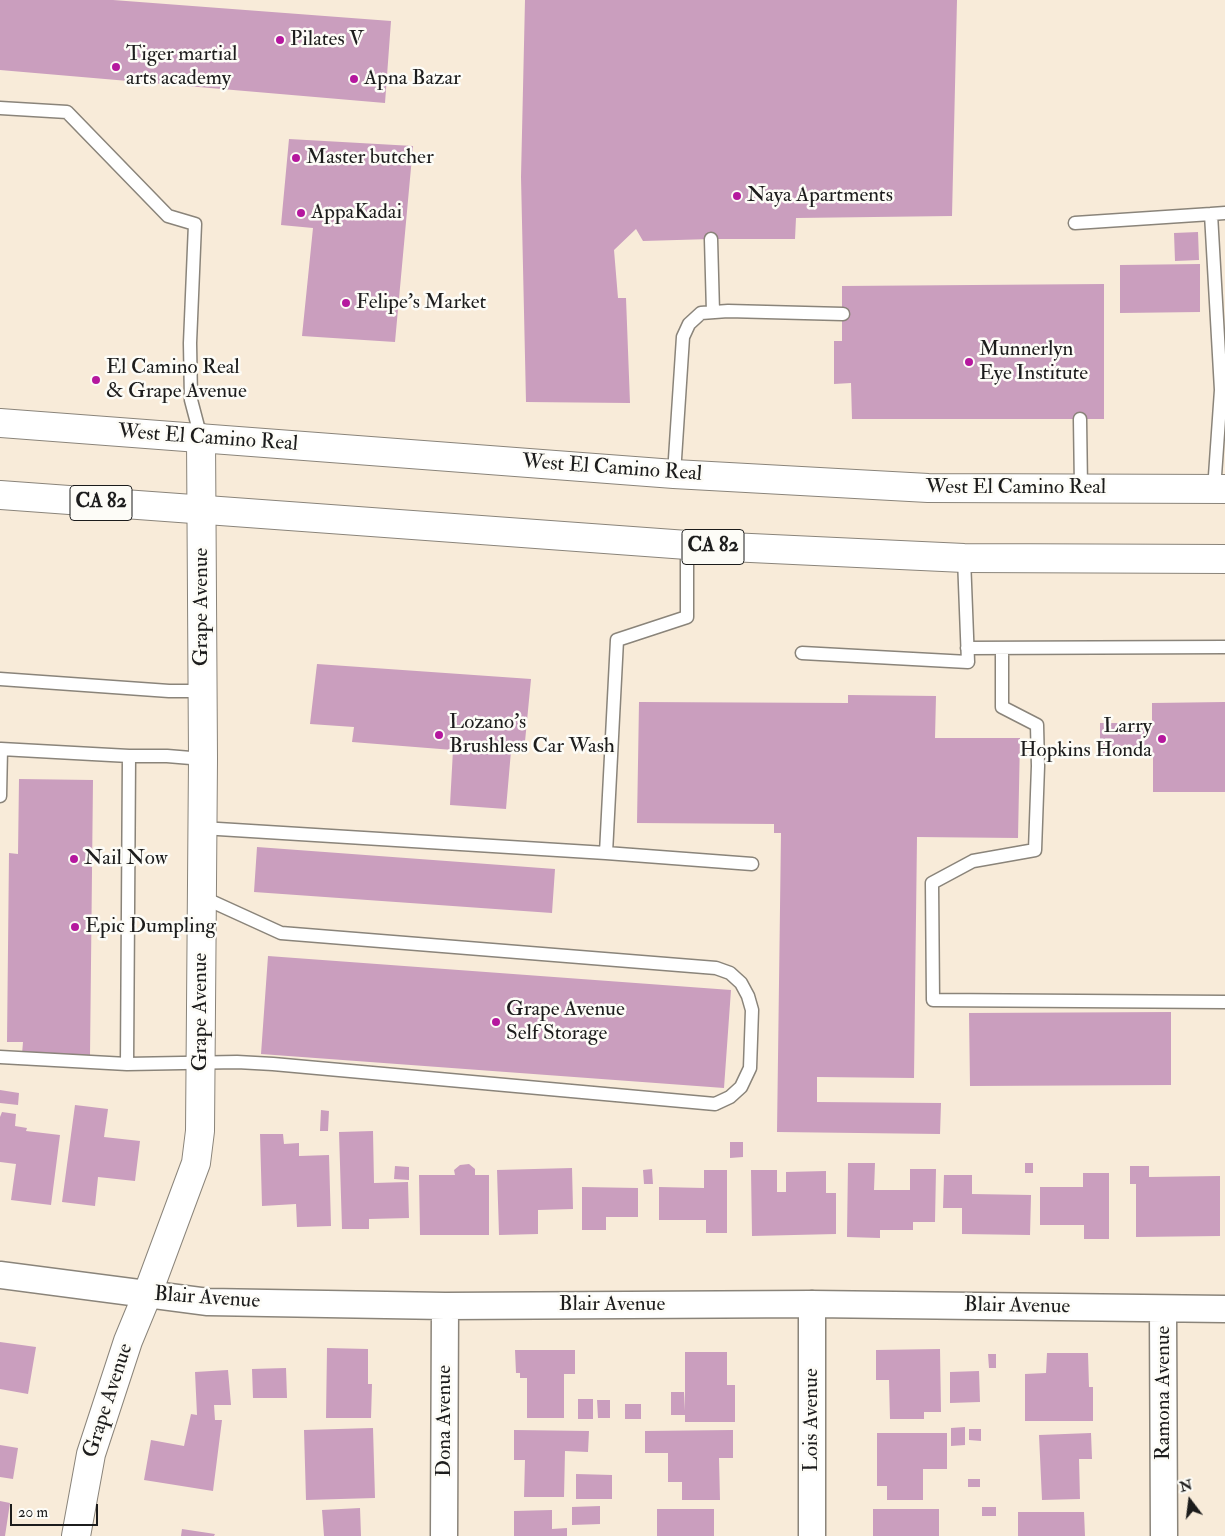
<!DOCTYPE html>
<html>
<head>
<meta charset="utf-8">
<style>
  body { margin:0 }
  #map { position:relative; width:1225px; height:1536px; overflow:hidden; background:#f8ebd9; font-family:"IM FELL Double Pica",serif }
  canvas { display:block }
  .north { position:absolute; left:1165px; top:1476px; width:50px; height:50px; -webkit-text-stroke:4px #fdfcf7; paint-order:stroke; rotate:345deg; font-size:14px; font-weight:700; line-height:20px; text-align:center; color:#1c1c1c }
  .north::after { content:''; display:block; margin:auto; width:18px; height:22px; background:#1c1c1c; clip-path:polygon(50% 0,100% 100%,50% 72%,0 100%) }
  .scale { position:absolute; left:10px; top:1504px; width:88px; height:22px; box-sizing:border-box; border:2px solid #1c1c1c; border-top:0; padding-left:6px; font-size:15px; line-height:18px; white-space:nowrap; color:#1c1c1c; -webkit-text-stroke:4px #fdfcf7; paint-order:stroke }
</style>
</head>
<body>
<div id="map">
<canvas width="1225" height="1536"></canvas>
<div class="north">N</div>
<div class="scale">20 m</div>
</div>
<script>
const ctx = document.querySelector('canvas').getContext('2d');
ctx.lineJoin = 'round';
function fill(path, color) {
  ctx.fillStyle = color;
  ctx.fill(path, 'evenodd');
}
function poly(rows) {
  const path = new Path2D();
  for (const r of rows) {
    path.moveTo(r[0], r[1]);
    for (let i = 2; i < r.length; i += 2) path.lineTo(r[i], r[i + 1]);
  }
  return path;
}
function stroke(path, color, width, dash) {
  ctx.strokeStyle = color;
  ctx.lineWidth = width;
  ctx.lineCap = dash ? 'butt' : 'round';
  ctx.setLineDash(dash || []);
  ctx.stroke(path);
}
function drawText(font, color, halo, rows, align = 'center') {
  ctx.font = font + ' "IM FELL Double Pica",serif';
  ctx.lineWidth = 5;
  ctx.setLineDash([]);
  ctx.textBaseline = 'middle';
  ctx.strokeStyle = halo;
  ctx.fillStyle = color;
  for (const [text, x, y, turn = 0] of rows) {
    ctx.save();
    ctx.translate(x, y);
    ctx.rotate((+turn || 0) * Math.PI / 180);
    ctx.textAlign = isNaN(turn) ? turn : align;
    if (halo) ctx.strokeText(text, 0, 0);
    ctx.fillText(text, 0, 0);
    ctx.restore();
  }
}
fill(poly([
  [0,0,113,0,391,21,385,103,0,70],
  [525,0,957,0,952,216,796,218,795,239,711,239,643,241,636,229,614,250,618,298,626,298,630,403,526,402,521,177],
  [289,139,413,146,395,342,302,336,313,228,281,225],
  [1198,232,1199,260,1175,261,1174,233],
  [1200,264,1200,312,1120,313,1120,265],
  [1104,284,1104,419,852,419,851,383,834,384,834,341,842,341,842,286],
  [317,664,531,679,524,752,511,751,506,809,450,805,453,750,352,742,354,727,310,724],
  [848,695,936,696,935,738,1020,738,1018,838,917,837,914,1078,817,1077,817,1102,941,1103,940,1134,777,1132,781,833,774,833,774,824,637,823,639,702,848,703],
  [1225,702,1225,792,1153,792,1153,755,1100,755,1100,723,1152,723,1152,703],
  [19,779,93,780,90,1055,22,1054,23,1042,7,1042,9,853,18,854],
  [257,847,555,869,552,913,254,892],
  [268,956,731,990,724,1088,261,1054],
  [1171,1012,1171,1085,970,1086,969,1013],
  [0,1090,19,1093,18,1105,0,1103],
  [75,1105,108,1109,104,1137,140,1141,135,1181,98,1177,95,1206,62,1202],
  [321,1110,329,1111,328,1131,320,1131],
  [2,1112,16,1114,15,1126,27,1128,26,1131,60,1135,51,1205,11,1200,16,1164,0,1162,0,1117],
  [373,1131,374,1183,408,1182,409,1218,369,1219,369,1229,342,1229,339,1132],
  [260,1134,283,1134,284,1144,299,1143,299,1156,329,1155,331,1226,297,1227,296,1204,262,1206],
  [730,1142,743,1142,743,1157,730,1158],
  [848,1163,875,1163,874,1190,910,1190,910,1169,936,1169,935,1222,913,1222,913,1230,880,1230,880,1238,847,1237],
  [1025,1163,1033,1163,1033,1173,1025,1173],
  [469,1164,475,1169,475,1175,489,1175,489,1235,420,1235,419,1175,455,1175,454,1170,460,1165],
  [395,1166,409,1167,409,1180,394,1179],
  [1130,1166,1149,1166,1149,1177,1220,1176,1220,1236,1136,1237,1136,1184,1130,1184],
  [572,1168,573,1209,538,1210,538,1234,499,1235,497,1170],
  [652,1169,653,1184,644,1184,643,1170],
  [704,1170,727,1170,727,1233,706,1233,706,1220,659,1220,659,1187,704,1188],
  [751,1170,777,1170,777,1192,786,1192,786,1172,826,1171,826,1193,836,1193,836,1234,752,1236],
  [1083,1173,1109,1173,1109,1239,1084,1239,1084,1225,1040,1225,1040,1187,1083,1187],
  [944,1175,972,1175,972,1194,1031,1195,1030,1235,962,1234,962,1208,943,1208],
  [582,1187,638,1188,638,1217,606,1217,606,1230,582,1230],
  [0,1342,36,1347,28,1394,0,1389],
  [327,1348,368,1349,368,1384,372,1384,371,1418,326,1418],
  [940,1349,941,1412,924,1412,924,1419,890,1419,889,1380,876,1380,876,1350],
  [515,1350,575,1350,575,1374,564,1374,564,1418,527,1418,527,1378,520,1378,520,1373,516,1373],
  [685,1352,727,1352,727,1385,735,1385,735,1422,685,1422,685,1415,671,1415,671,1392,684,1392,685,1411],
  [1047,1353,1088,1353,1089,1387,1093,1387,1093,1421,1025,1421,1025,1374,1046,1373],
  [988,1354,996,1354,996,1368,989,1368],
  [286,1368,287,1398,253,1398,252,1369],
  [228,1370,231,1405,214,1405,215,1420,222,1420,213,1491,144,1480,151,1440,184,1446,191,1414,197,1415,195,1372],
  [979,1371,980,1402,950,1403,950,1372],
  [578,1399,593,1399,593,1419,578,1419],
  [597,1400,610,1400,610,1418,598,1418],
  [625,1404,641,1404,641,1419,625,1419],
  [965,1427,965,1445,951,1446,951,1428],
  [373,1428,375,1498,306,1500,304,1430],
  [969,1429,981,1429,981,1441,969,1440],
  [514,1430,589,1431,588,1452,565,1451,564,1497,524,1497,525,1460,514,1460],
  [733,1430,733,1458,719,1458,720,1500,682,1500,682,1482,668,1482,668,1453,645,1453,645,1431],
  [877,1433,947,1433,947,1469,923,1469,923,1500,887,1500,887,1486,877,1486],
  [1091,1433,1092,1459,1079,1459,1080,1499,1042,1500,1039,1435],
  [0,1445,18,1448,13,1479,0,1477],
  [576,1474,612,1475,612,1499,576,1499],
  [968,1479,980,1479,980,1487,968,1487],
  [0,1501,10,1503,5,1536,0,1536],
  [600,1506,600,1524,572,1525,572,1507],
  [982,1507,996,1507,996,1516,982,1516],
  [360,1508,361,1536,324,1536,322,1510],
  [657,1509,714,1509,714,1536,657,1536],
  [873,1509,939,1509,939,1536,873,1536],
  [552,1510,552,1529,567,1528,567,1536,514,1536,514,1511],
  [1018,1512,1084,1512,1085,1536,1018,1536],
  [182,1529,215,1534,214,1536,181,1536]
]), '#ca9ebe');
const lane = poly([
  [0,108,67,112,168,216,195,224,190,343,191,400,201,438],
  [1075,223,1211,214],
  [711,239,713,312],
  [1080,419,1081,488],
  [674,474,683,337,689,324,701,313,728,311,843,314],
  [1214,490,1221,390,1211,214,1225,213],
  [967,648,1225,647],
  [1002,649,1002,707,1037,725,1038,766,1035,850,973,861,932,883,933,1000,1225,1002],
  [802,653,968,662,964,558],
  [0,679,169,691,203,691],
  [0,796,1,749,129,756],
  [202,828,606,853,617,640,687,617,687,545],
  [606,853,752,864],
  [202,897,281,933,716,968,730,973,741,983,748,996,752,1010,750,1068,741,1087,730,1097,715,1104,273,1064,237,1062,127,1064,129,756,167,756,203,759],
  [0,1057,127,1064]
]);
const street = poly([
  [0,1275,208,1302,445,1306,812,1304,1225,1309],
  [812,1304,812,1536],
  [1163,1309,1164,1536],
  [444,1536,445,1306]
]);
const secondary = poly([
  [76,1536,91,1454,128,1341,147,1295,196,1163,200,1131,203,759,201,438]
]);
const primary = poly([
  [0,423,674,474,928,488,1225,489],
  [0,495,687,545,964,558,1225,559]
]);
stroke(lane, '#8a847a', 15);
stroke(street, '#8a847a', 29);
stroke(secondary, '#8a847a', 30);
stroke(primary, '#8a847a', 30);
stroke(lane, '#fff', 12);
stroke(street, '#fff', 26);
stroke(secondary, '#fff', 28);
stroke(primary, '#fff', 28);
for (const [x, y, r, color] of [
  [280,40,5,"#b5179e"],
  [116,67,5,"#b5179e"],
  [354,79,5,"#b5179e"],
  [296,158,5,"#b5179e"],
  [737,196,5,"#b5179e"],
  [301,213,5,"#b5179e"],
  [346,303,5,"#b5179e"],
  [969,362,5,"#b5179e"],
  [96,380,5,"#b5179e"],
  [439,735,5,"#b5179e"],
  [1162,739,5,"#b5179e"],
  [74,859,5,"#b5179e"],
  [75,927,5,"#b5179e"],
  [496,1022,5,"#b5179e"]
]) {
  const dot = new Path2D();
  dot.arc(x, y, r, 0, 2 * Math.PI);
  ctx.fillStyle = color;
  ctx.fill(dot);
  stroke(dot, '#fdfcf7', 2);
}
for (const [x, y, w] of [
  [101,503,62],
  [713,547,62]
]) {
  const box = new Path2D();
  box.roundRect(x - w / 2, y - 17.5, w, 35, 4);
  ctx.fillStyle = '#fdfcf7';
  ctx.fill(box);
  stroke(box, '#1c1c1c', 1);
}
drawText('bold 20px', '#1c1c1c', null, [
  ["CA 82",101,503],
  ["CA 82",713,547]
]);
drawText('21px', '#1c1c1c', '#fdfcf7', [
  ["Pilates V",290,40],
  ["Tiger martial",126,55],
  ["arts academy",126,79],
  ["Apna Bazar",364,79],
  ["Master butcher",306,158],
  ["Naya Apartments",747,196],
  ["AppaKadai",311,213],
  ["Felipe's Market",356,303],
  ["Munnerlyn",979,350],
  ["Eye Institute",979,374],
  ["El Camino Real",106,368],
  ["& Grape Avenue",106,392],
  ["Lozano's",449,723],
  ["Brushless Car Wash",449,747],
  ["Larry",1152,727,"right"],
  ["Hopkins Honda",1152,751,"right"],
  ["Nail Now",84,859],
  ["Epic Dumpling",85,927],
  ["Grape Avenue",506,1010],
  ["Self Storage",506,1034]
], 'left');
drawText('21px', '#1c1c1c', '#fdfcf7', [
  ["West El Camino Real",208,439,4],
  ["West El Camino Real",612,469,4],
  ["West El Camino Real",1016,488],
  ["Grape Avenue",202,607,-90],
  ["Grape Avenue",201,1012,-90],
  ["Blair Avenue",207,1299,4],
  ["Blair Avenue",612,1305],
  ["Blair Avenue",1017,1307,1],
  ["Ramona Avenue",1164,1393,-90],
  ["Grape Avenue",109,1401,-72],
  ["Lois Avenue",812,1420,-90],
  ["Dona Avenue",445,1421,-90]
]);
</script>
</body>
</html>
